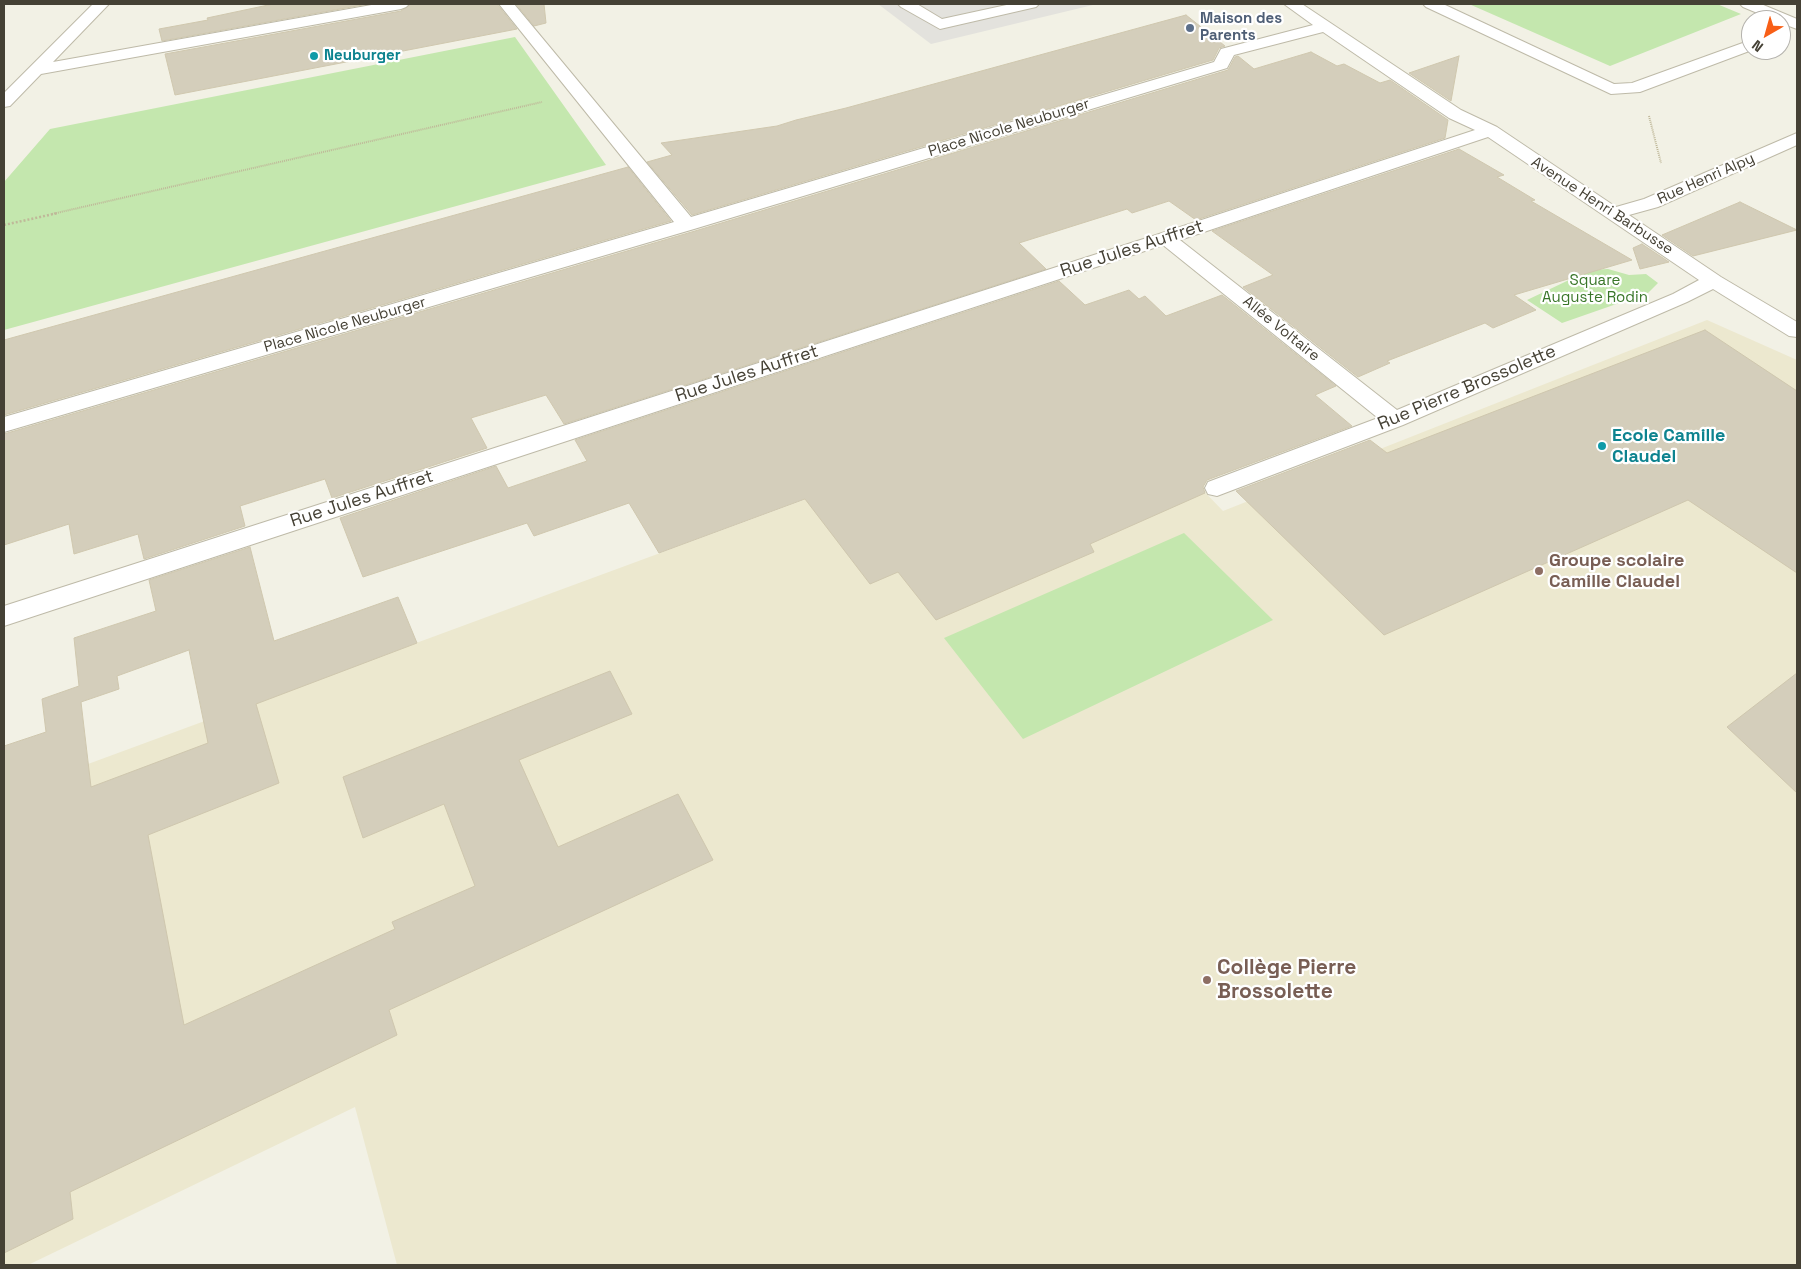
<!DOCTYPE html>
<html>
<head>
<meta charset="utf-8">
<style>
  body { margin:0 }
  #map { position:relative; width:1801px; height:1269px; overflow:hidden; background:#f2f1e5; font-family:"Space Grotesk",sans-serif }
  canvas { display:block }
  .frame { position:absolute; inset:0; border:5px solid #454135; pointer-events:none }
  .north { position:absolute; left:1741px; top:10px; width:50px; height:50px; box-sizing:border-box; background:#fff; border:1px solid #b5b3ae; border-radius:50%; rotate:218deg; font-size:14px; font-weight:700; line-height:20px; text-align:center; color:#454135 }
  .north::after { content:''; display:block; margin:auto; width:18px; height:22px; background:#f85f17; clip-path:polygon(50% 0,100% 100%,50% 72%,0 100%) }
</style>
</head>
<body>
<div id="map">
<canvas width="1801" height="1269"></canvas>
<div class="frame"></div>
<div class="north">N</div>
</div>
<script>
const ctx = document.querySelector('canvas').getContext('2d');
ctx.lineJoin = 'round';
function fill(path, color) {
  ctx.fillStyle = color;
  ctx.fill(path, 'evenodd');
}
function poly(rows) {
  const path = new Path2D();
  for (const r of rows) {
    path.moveTo(r[0], r[1]);
    for (let i = 2; i < r.length; i += 2) path.lineTo(r[i], r[i + 1]);
  }
  return path;
}
function stroke(path, color, width, dash) {
  ctx.strokeStyle = color;
  ctx.lineWidth = width;
  ctx.lineCap = dash ? 'butt' : 'round';
  ctx.setLineDash(dash || []);
  ctx.stroke(path);
}
function drawText(font, color, halo, rows, align = 'center') {
  ctx.font = font + ' "Space Grotesk",sans-serif';
  ctx.lineWidth = 4.5;
  ctx.setLineDash([]);
  ctx.textBaseline = 'middle';
  ctx.strokeStyle = halo;
  ctx.fillStyle = color;
  for (const [text, x, y, turn = 0] of rows) {
    ctx.save();
    ctx.translate(x, y);
    ctx.rotate((+turn || 0) * Math.PI / 180);
    ctx.textAlign = isNaN(turn) ? turn : align;
    if (halo) ctx.strokeText(text, 0, 0);
    ctx.fillText(text, 0, 0);
    ctx.restore();
  }
}
fill(poly([
  [1707,320,1797,360,1797,1265,397,1265,355,1107,28,1265,4,1265,4,795,1105,389,1223,511]
]), '#ece8cf');
fill(poly([
  [1469,4,1717,4,1741,14,1610,66],
  [515,37,606,165,4,330,4,182,50,129],
  [1608,269,1629,275,1646,274,1658,283,1648,293,1562,323,1527,300,1590,270],
  [1184,533,1273,620,1023,739,944,638]
]), '#c4e7ae');
fill(poly([
  [878,4,1097,4,931,44]
]), '#e3e2dd');
const building = poly([
  [273,4,368,4,162,41,159,29,208,20,207,18,273,4],
  [411,4,497,4,517,29,175,95,165,54,401,11,411,4],
  [516,4,544,4,546,23,534,26,516,4],
  [1186,15,1225,46,1219,48,1213,60,692,215,647,162,672,155,661,143,777,126,796,120,846,108,1186,15],
  [1311,52,1337,66,1344,64,1380,83,1390,80,1448,120,1445,138,1196,220,1169,201,1132,213,1127,209,1019,243,1046,269,564,424,546,395,471,418,487,448,332,498,325,479,240,506,245,526,144,559,138,534,74,554,69,524,4,545,4,434,695,231,1228,70,1235,57,1238,56,1254,69,1311,52],
  [1459,56,1451,101,1409,73,1459,56],
  [1459,149,1504,175,1497,177,1535,200,1531,201,1632,260,1514,295,1536,310,1493,328,1485,323,1387,361,1390,363,1358,377,1243,287,1273,275,1212,231,1459,149],
  [628,167,671,221,4,415,4,340,628,167],
  [1740,202,1797,230,1693,256,1662,235,1740,202],
  [1642,244,1669,262,1640,269,1633,248,1642,244],
  [1059,281,1085,305,1129,290,1139,299,1145,296,1166,316,1222,295,1336,386,1315,395,1352,426,1207,480,1203,487,1205,493,1090,544,1094,552,936,620,898,572,870,584,805,499,659,553,629,503,534,536,527,523,363,577,340,518,496,466,508,488,587,461,575,440,1059,281],
  [1705,330,1797,391,1797,573,1688,500,1384,635,1236,491,1370,440,1387,453,1705,330],
  [250,547,274,641,398,597,417,643,256,704,279,783,148,835,184,1025,395,929,392,922,475,886,444,804,363,838,343,777,610,671,632,714,519,760,558,847,678,794,713,860,389,1010,397,1035,70,1192,73,1219,4,1253,4,746,46,732,42,699,79,686,74,638,156,611,149,580,250,547],
  [189,650,208,743,91,787,81,702,119,689,117,676,189,650],
  [1797,673,1797,793,1727,727,1797,673]
]);
fill(building, '#d4cebb');
stroke(building, '#cfc7ae', 1);
const minor = poly([
  [93,4,109,4,53,62,377,4,409,4,406,7,401,9,41,74,10,106,4,107,4,93,93,4],
  [499,4,514,4,691,217,1214,62,1221,49,1313,25,1284,4,1302,4,1461,110,1497,127,1616,207,1644,199,1797,133,1797,145,1658,207,1629,215,1721,277,1797,322,1797,337,1789,336,1713,289,1687,302,1403,425,1217,496,1208,494,1205,488,1208,482,1378,418,1163,245,4,626,4,606,1159,234,1475,130,1449,118,1323,32,1234,55,1227,68,694,229,4,432,4,417,674,222,499,4],
  [1488,137,1699,280,1673,294,1397,410,1180,240,1488,137],
  [898,4,917,4,942,19,1011,4,1039,4,1036,7,940,29,901,7,898,4],
  [1423,4,1443,4,1614,84,1632,83,1751,40,1752,50,1640,92,1611,94,1426,7,1423,4],
  [1740,4,1761,4,1797,19,1797,29,1781,23,1781,20,1774,20,1743,7,1740,4]
]);
stroke(minor, '#bebaa8', 2);
stroke(poly([
  [1649,116,1661,163],
  [52,214,542,102]
]), '#bfb899', 2, [1, 1]);
stroke(poly([
  [4,225,58,213]
]), '#bfb899', 2.5, [2, 2]);
fill(minor, '#fff');
for (const [x, y, r, color] of [
  [1190,28,5,"#5c6f8a"],
  [314,56,5,"#0f9aa8"],
  [1602,446,5,"#0f9aa8"],
  [1539,571,5,"#8d6e63"],
  [1207,980,5,"#8d6e63"]
]) {
  const dot = new Path2D();
  dot.arc(x, y, r, 0, 2 * Math.PI);
  ctx.fillStyle = color;
  ctx.fill(dot);
  stroke(dot, '#fff', 2);
}
drawText('bold 15px', '#4e5e75', '#fff', [
  ["Maison des",1200,19],
  ["Parents",1200,36]
], 'left');
drawText('bold 15px', '#0d838f', '#fff', [
  ["Neuburger",324,56]
], 'left');
drawText('15px', '#454135', '#fff', [
  ["Place Nicole Neuburger",1009,128,-17],
  ["Rue Henri Alpy",1706,179,-24],
  ["Avenue Henri Barbusse",1602,206,33],
  ["Place Nicole Neuburger",345,325,-16],
  ["Allée Voltaire",1281,329,39]
]);
drawText('15px', '#397629', '#fff', [
  ["Square",1595,281],
  ["Auguste Rodin",1595,298]
]);
drawText('18px', '#454135', '#fff', [
  ["Rue Jules Auffret",1132,249,-18],
  ["Rue Jules Auffret",747,374,-18],
  ["Rue Pierre Brossolette",1467,388,-23],
  ["Rue Jules Auffret",362,499,-18]
]);
drawText('bold 18px', '#0d838f', '#fff', [
  ["Ecole Camille",1612,436],
  ["Claudel",1612,457]
], 'left');
drawText('bold 18px', '#785e54', '#fff', [
  ["Groupe scolaire",1549,561],
  ["Camille Claudel",1549,582]
], 'left');
drawText('bold 21px', '#785e54', '#fff', [
  ["Collège Pierre",1217,968],
  ["Brossolette",1217,992]
], 'left');
</script>
</body>
</html>
